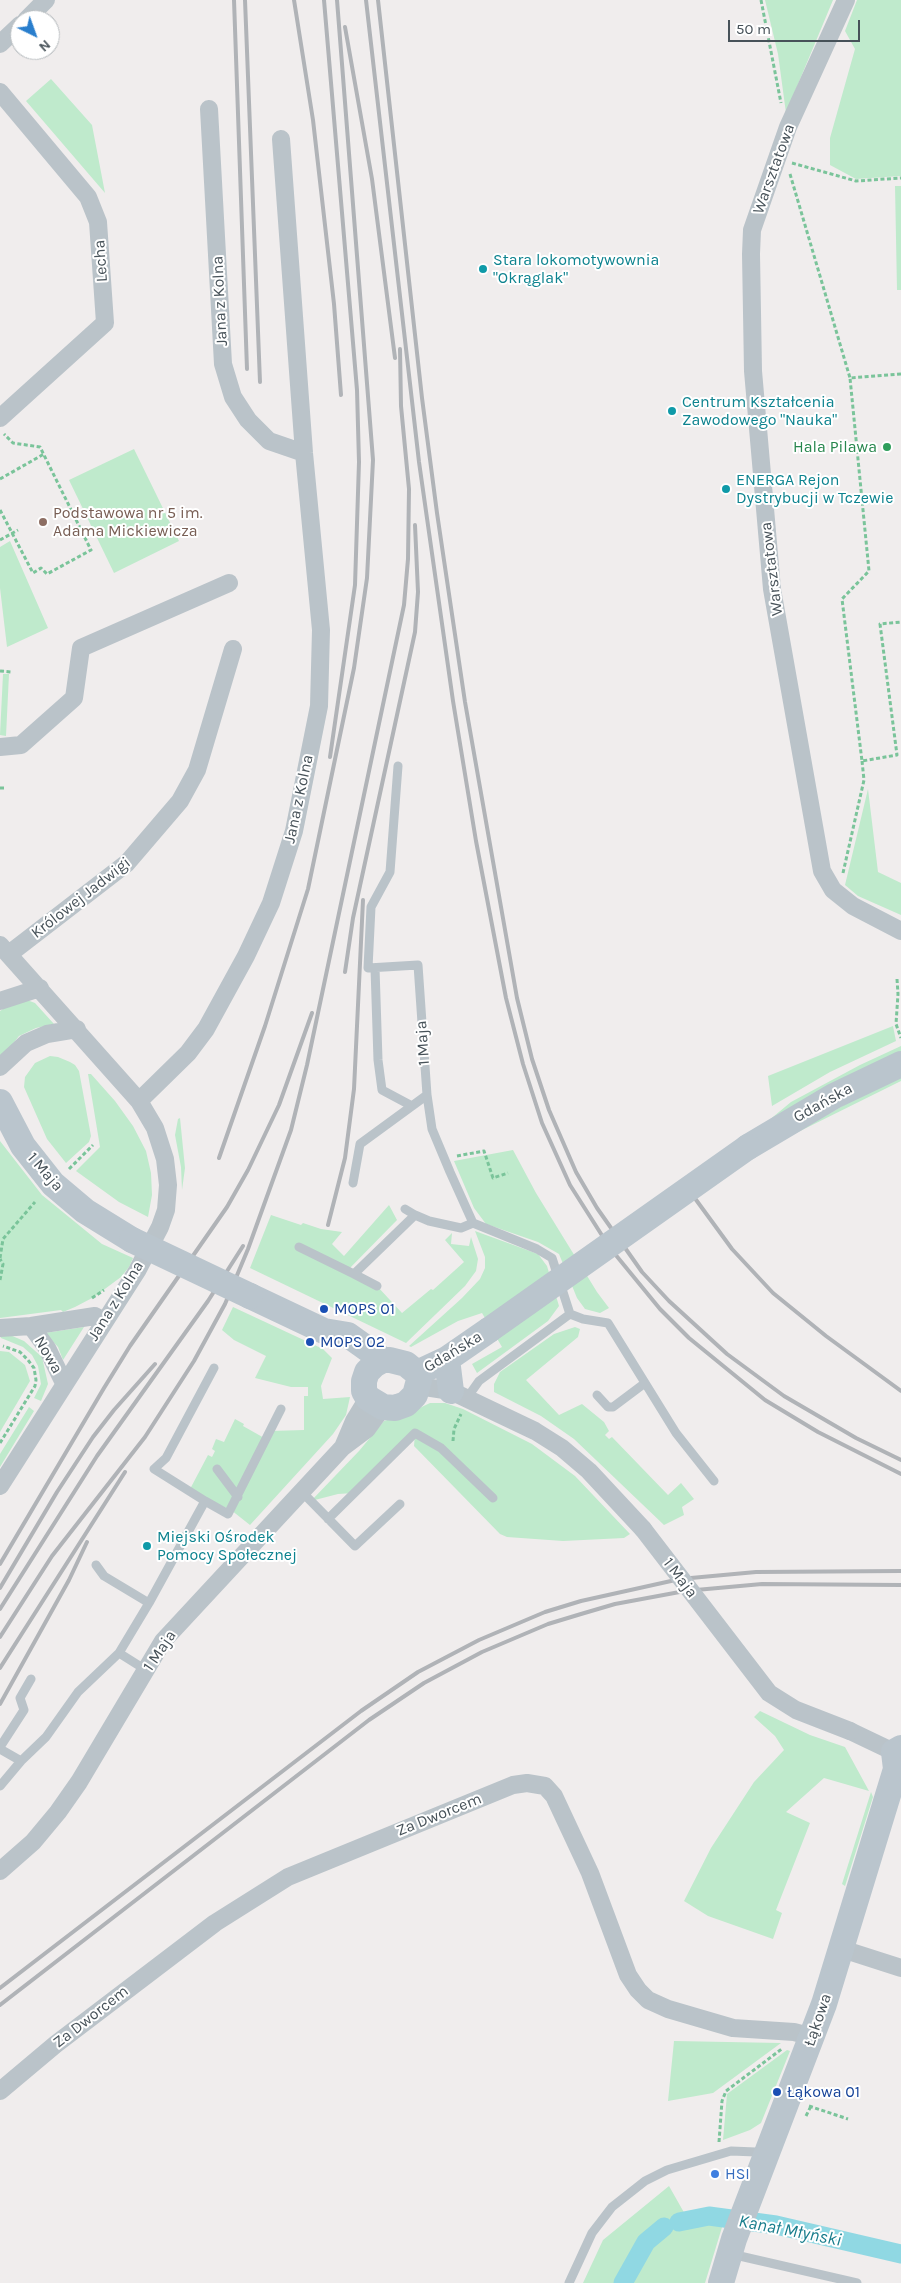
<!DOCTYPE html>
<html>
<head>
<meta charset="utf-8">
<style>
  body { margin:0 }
  #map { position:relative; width:901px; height:2283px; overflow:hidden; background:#f0eded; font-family:Karla,sans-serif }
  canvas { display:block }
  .north { position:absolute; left:10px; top:10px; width:50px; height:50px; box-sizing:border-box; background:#fff; border:1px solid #b5babd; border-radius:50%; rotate:138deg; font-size:14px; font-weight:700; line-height:20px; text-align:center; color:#475259 }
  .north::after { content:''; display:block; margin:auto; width:18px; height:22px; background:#297ecd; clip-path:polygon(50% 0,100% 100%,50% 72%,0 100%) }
  .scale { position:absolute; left:728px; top:20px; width:132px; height:22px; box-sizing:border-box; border:2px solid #475259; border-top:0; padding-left:6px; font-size:15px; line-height:18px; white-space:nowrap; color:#475259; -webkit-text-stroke:4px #fff; paint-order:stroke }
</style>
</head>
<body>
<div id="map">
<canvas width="901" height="2283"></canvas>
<div class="north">N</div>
<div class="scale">50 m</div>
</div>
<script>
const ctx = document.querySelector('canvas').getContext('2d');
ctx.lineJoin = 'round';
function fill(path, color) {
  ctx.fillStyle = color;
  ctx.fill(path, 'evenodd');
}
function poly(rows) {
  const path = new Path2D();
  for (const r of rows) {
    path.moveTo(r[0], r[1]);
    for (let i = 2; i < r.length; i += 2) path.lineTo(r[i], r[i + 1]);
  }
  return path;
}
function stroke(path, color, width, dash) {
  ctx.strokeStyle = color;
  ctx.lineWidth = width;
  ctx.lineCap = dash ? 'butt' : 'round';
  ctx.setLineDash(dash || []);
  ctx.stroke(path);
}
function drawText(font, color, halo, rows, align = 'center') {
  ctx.font = font + ' Karla,sans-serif';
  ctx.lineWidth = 4;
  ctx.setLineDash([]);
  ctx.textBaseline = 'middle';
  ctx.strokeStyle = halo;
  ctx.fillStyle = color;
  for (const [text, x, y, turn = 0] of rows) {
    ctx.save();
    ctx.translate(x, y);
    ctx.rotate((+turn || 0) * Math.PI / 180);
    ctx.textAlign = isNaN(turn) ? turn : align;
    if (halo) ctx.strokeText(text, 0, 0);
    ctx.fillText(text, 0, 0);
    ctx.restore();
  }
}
fill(poly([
  [765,0,833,0,786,113,778,54],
  [857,0,901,0,901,176,856,179,830,165,830,138,855,49,845,31],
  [51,79,92,125,105,193,26,101],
  [895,186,901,186,901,290,897,290],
  [134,449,179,541,114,573,69,480],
  [10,541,48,628,7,647,0,588,0,547],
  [3,674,9,674,6,736,0,735],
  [868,789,878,872,901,883,901,915,858,896,845,885],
  [27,1000,35,1003,54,1024,36,1028,19,1036,0,1060,0,1011,12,1003],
  [893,1026,896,1041,830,1072,772,1106,768,1076],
  [901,1046,901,1052,762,1126,791,1102,860,1065],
  [50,1056,58,1057,70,1062,75,1065,79,1071,91,1136,89,1142,66,1163,47,1139,24,1087,25,1077,35,1063],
  [88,1074,91,1074,115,1101,133,1126,146,1151,151,1173,152,1195,148,1217,119,1202,76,1171,100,1147],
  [901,1077,901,1081,788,1137,860,1096],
  [180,1118,185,1168,182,1190,181,1167,175,1135,178,1119],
  [0,1141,42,1195,102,1244,133,1258,129,1267,121,1277,94,1297,75,1307,63,1312,61,1310,0,1318],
  [513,1150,536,1193,597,1292,609,1308,600,1313,585,1309,577,1298,559,1254,538,1242,486,1224,474,1208,454,1161],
  [389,1205,397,1220,348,1270,377,1286,402,1313,431,1289,433,1290,464,1262,445,1240,452,1233,451,1244,469,1246,471,1237,478,1259,476,1271,465,1286,406,1343,250,1268,271,1215,301,1225,303,1223,321,1229,342,1232,332,1244,344,1256],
  [475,1231,538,1254,547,1266,559,1306,548,1321,477,1373,472,1364,502,1347,482,1313,458,1321,411,1347,409,1346,462,1298,480,1279,485,1268,485,1257],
  [233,1307,323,1349,332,1358,321,1386,323,1399,350,1397,346,1415,333,1434,250,1525,231,1510,189,1491,208,1455,212,1457,215,1451,212,1449,216,1439,224,1442,235,1419,244,1424,243,1426,266,1439,270,1431,304,1430,304,1396,308,1396,308,1387,291,1387,255,1378,266,1356,234,1340,222,1330],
  [84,1327,63,1360,58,1347,45,1333],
  [575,1327,580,1329,578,1337,526,1380,559,1415,582,1404,604,1422,609,1431,605,1435,609,1439,612,1437,668,1495,681,1483,694,1499,682,1507,684,1515,664,1525,574,1439,541,1416,494,1392,494,1384,500,1372,554,1334],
  [10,1335,24,1341,42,1357,48,1384,41,1401,34,1398,41,1384,38,1366,32,1355,23,1347,1,1338,0,1336],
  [0,1351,9,1352,25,1365,30,1381,0,1432],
  [430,1403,445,1403,463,1409,532,1444,575,1476,630,1534,624,1538,563,1541,507,1537,500,1534,414,1446,415,1434,354,1493,338,1494,311,1501,359,1451,384,1421,407,1414],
  [29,1407,34,1411,0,1467,0,1454],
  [760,1711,810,1735,845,1747,869,1791,824,1778,786,1812,810,1823,776,1910,782,1913,773,1939,708,1916,684,1901,711,1848,754,1782,784,1750,775,1736,754,1717],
  [871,1792,873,1797,845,1886,842,1884],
  [674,2041,781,2043,713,2093,668,2101],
  [787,2050,790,2051,761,2123,750,2130,723,2140,727,2094],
  [669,2186,686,2216,723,2224,705,2283,583,2283,603,2240]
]), '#bfeacc');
stroke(poly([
  [679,2222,709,2216,776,2225,901,2254],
  [623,2283,646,2242,664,2227]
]), '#90d8e3', 19);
stroke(poly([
  [761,0,781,103],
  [792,163,856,181,901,178],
  [790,174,850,378],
  [901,374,850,378,869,571,842,599,862,761,897,755,880,624,901,622],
  [0,479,44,454],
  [0,510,33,573,41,568,47,574,91,550,40,447,13,443,4,434],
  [0,540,18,530],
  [0,671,11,672],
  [0,788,4,788],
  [843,873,864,780,862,761],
  [897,979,898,994,896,1024,901,1038],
  [457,1156,484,1151,493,1178,508,1173],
  [69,1169,93,1145],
  [0,1258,3,1239,35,1202],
  [0,1280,3,1264,0,1259],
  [92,1298,104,1290],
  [453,1441,454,1429,461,1414],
  [0,1443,35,1386,36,1380,34,1368,28,1360,20,1352,3,1346],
  [809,2106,848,2119],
  [806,2116,811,2106],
  [719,2142,722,2101,726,2091,783,2048]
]), '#7ac49a', 3, [4, 2.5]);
stroke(poly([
  [398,766,390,872,371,907,368,968,418,965,427,1095,432,1129,450,1172,473,1223,537,1249,552,1258,570,1314],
  [375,968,378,1060,382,1090,412,1106],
  [353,1183,360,1144,427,1095],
  [405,1209,415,1215],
  [299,1247,354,1274,415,1215,429,1221,461,1228,473,1223],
  [354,1274,377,1286],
  [597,1395,608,1407,613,1407,645,1383],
  [467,1398,479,1381,570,1314,583,1319,608,1323,676,1433,714,1481],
  [217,1469,238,1497],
  [302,1492,355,1546,400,1504],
  [205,1501,228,1514,281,1409],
  [328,1519,415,1433,441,1448,493,1498],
  [96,1565,104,1576,149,1603],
  [146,1670,119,1653,149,1603,205,1501,154,1469,166,1458,214,1368],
  [0,1747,24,1710,20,1698,31,1679],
  [0,1749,21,1761],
  [0,1786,21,1761,46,1737,78,1692,119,1653],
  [731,2254,857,2283],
  [569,2283,592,2233,612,2207,645,2181,667,2170,731,2151,756,2152,763,2155]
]), '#bac3c9', 9);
stroke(poly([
  [846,0,788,127,752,230,751,254,753,371,772,589,822,871,833,890,853,906,901,931],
  [26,20,46,0],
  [0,44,20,25],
  [0,92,88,197,98,222,105,323,0,418],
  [209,109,223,364,233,397,248,420,269,441,304,453],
  [0,747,21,745,74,698,81,648,229,583],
  [0,945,139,1101,155,1128,165,1159,168,1185,166,1210,160,1227,137,1271,0,1486],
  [9,954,127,863,180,801,197,770,233,649],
  [0,1001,40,988],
  [0,1067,26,1043,47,1034,77,1029],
  [139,1101,188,1053,206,1029,246,956,271,903,294,831,319,706,321,630,304,453,281,139],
  [31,1326,47,1348,64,1383],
  [0,1328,31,1326,95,1316,104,1321],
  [418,1386,451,1391,535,1431,562,1448,589,1471,643,1529],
  [343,1447,354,1421,368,1398],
  [850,1731,894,1752],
  [0,1871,33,1842,58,1812,79,1782,163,1641,343,1447,367,1429,383,1407],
  [842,1949,901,1968],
  [0,2091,56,2044,215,1923,288,1877,513,1785,527,1783,545,1786,554,1796,590,1873,628,1975,638,1990,648,2000,668,2009,733,2028,794,2032,813,2037]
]), '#bac3c9', 18);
stroke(poly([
  [0,1102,23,1146,53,1184,85,1211,132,1240],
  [748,1147,834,1096,901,1064],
  [250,1296,324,1331,348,1335,383,1360],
  [447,1359,451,1391],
  [383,1360,390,1360,406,1364,417,1373,419,1380,415,1395,406,1404,395,1408,383,1407,368,1398,364,1391,364,1381,367,1372,374,1365,383,1360],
  [417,1373,447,1359,489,1330],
  [721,2283,734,2239,824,2004,896,1769,894,1752,901,1748]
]), '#bac5cd', 26);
stroke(poly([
  [234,0,247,369],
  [245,0,260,382],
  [294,0,313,120,334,304,341,395],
  [324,0,357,390,359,462,355,585,330,757],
  [366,0,419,462,453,701,476,841,506,998,523,1064,542,1123,570,1185,610,1248,660,1309,689,1338,765,1400,818,1432,901,1474],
  [378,0,422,398,437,513,465,702,517,998,532,1059,549,1110,576,1172,597,1208,642,1272,669,1301,727,1354,784,1396,856,1438,901,1460],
  [345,27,372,179,395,358],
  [345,972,353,918,415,632,418,592,415,525],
  [219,1158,265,1026,308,889,354,668,367,578,373,460,337,0],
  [683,1182,732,1249,773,1293,826,1336,901,1391],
  [328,1225,345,1158,354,1089,363,900],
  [0,1564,104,1388,130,1346,227,1207,248,1170,279,1105,312,1013],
  [0,1588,57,1492,93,1437,114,1410,155,1364],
  [0,1609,97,1456,208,1301,243,1246],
  [0,1637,52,1556,145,1437,194,1361,225,1304,248,1249,291,1130,307,1065,404,605,408,559,409,489,401,406,400,349],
  [0,1668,125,1472],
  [0,1704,69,1580,87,1542],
  [0,1988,361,1711,418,1672,479,1640,545,1612,581,1601,680,1579,756,1572,901,1571],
  [0,2005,369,1720,424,1683,482,1652,548,1624,581,1614,615,1604,685,1591,762,1584,901,1585]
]), '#b0b3b7', 4);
stroke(poly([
  [643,1529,769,1693,796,1710,850,1731]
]), '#bac3c9', 18);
stroke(poly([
  [132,1240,250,1296],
  [489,1330,748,1147]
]), '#bac5cd', 26);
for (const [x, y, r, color] of [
  [483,269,5,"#0f9aa8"],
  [672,411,5,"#0f9aa8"],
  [887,447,5,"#2e9e5b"],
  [726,489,5,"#0f9aa8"],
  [43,522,5,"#8d6e63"],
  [324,1309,5,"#1a4fb4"],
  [310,1342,5,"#1a4fb4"],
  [147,1546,5,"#0f9aa8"],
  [777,2092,5,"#1a4fb4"],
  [715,2174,5,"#3f7fe0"]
]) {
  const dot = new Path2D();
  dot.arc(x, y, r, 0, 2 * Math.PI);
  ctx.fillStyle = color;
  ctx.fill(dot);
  stroke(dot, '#fff', 2);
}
drawText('16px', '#475259', '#fff', [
  ["Warsztatowa",774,169,-70],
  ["Lecha",101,261,-94],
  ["Jana z Kolna",220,301,-93],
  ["Warsztatowa",772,569,-97],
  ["Jana z Kolna",299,799,-78],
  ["Królowej Jadwigi",81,898,-38],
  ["1 Maja",423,1043,-94],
  ["Gdańska",823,1103,-29],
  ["1 Maja",45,1172,49],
  ["Jana z Kolna",116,1301,-58],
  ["Gdańska",453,1352,-31],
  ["Nowa",48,1355,60],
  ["1 Maja",680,1578,53],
  ["1 Maja",160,1651,-56],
  ["Za Dworcem",439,1815,-22],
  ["Za Dworcem",91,2017,-38],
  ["Łąkowa",818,2020,-71]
]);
drawText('16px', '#0d838f', '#fff', [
  ["Stara lokomotywownia",493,260],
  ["\"Okrąglak\"",493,278],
  ["Centrum Kształcenia",682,402],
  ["Zawodowego \"Nauka\"",682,420],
  ["ENERGA Rejon",736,480],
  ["Dystrybucji w Tczewie",736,498],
  ["Miejski Ośrodek",157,1537],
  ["Pomocy Społecznej",157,1555]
], 'left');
drawText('16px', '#27864d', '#fff', [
  ["Hala Pilawa",877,447]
], 'right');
drawText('16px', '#785e54', '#fff', [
  ["Podstawowa nr 5 im.",53,513],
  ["Adama Mickiewicza",53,531]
], 'left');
drawText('16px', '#164399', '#fff', [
  ["MOPS 01",334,1309],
  ["MOPS 02",320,1342],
  ["Łąkowa 01",787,2092]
], 'left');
drawText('16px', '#366cbe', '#fff', [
  ["HSI",725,2174]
], 'left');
drawText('italic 18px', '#187d8c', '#fff', [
  ["Kanał Młyński",790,2231,11]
]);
</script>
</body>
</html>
